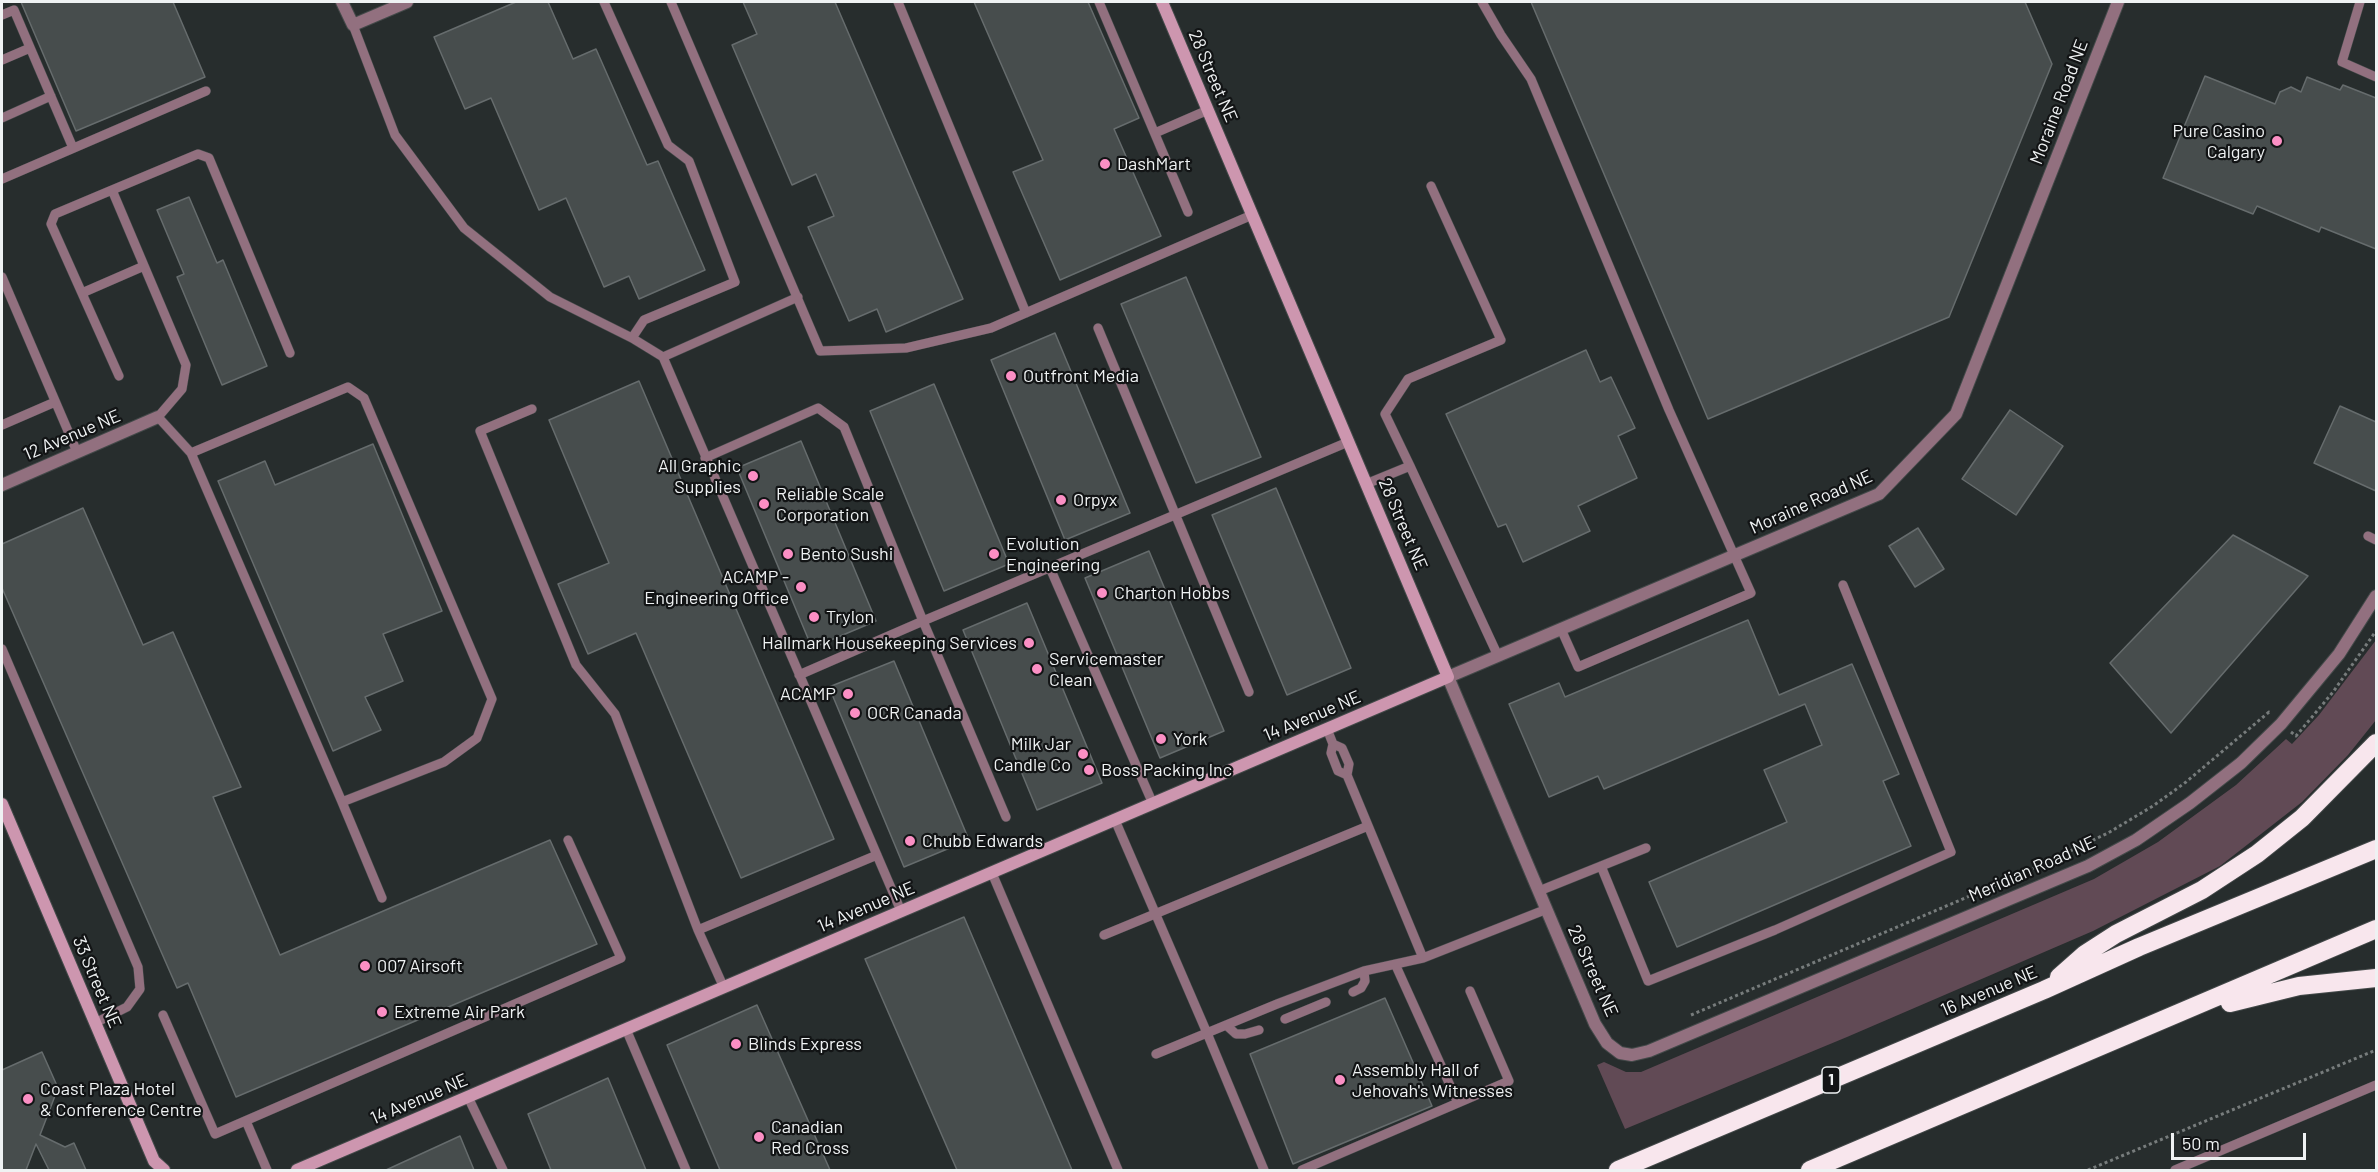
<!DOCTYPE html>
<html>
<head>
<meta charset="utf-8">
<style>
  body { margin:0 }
  #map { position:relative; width:2378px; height:1172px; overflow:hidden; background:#272d2d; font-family:Barlow,sans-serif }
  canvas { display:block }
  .frame { position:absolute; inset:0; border:3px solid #eff2f3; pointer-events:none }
  .scale { position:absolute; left:2171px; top:1133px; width:135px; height:27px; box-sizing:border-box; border:3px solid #eff2f3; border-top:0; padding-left:8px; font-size:18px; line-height:21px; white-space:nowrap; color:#eff2f3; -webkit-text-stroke:4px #121415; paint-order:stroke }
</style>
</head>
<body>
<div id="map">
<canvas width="2378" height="1172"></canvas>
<div class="frame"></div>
<div class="scale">50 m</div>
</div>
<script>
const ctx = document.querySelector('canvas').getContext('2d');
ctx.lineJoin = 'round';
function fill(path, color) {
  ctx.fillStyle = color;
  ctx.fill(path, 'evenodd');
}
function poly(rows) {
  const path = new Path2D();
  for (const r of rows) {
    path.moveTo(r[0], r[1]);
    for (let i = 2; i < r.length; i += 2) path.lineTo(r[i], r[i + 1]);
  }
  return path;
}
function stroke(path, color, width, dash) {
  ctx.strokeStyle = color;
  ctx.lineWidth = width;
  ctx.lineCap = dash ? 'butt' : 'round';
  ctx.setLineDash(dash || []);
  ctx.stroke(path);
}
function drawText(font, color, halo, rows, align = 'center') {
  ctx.font = font + ' Barlow,sans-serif';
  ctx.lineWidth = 4.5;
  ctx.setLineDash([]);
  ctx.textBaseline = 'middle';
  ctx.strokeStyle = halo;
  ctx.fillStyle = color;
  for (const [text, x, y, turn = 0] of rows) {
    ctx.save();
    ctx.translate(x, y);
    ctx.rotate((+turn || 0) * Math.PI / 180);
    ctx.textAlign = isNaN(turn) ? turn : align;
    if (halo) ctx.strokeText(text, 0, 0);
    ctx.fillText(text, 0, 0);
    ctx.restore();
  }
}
fill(poly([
  [2376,640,2376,720,2348,755,2302,802,2220,866,2093,931,1847,1037,1625,1129,1597,1065,1604,1062,1626,1072,1641,1072,2094,879,2158,842,2236,785,2286,739,2292,744,2319,715]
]), '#614a55');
const building = poly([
  [21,2,173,2,205,77,76,131,21,2],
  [516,2,548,2,573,59,596,49,647,165,658,161,705,270,639,299,629,276,604,287,566,198,539,210,491,98,465,109,434,37,516,2],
  [743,2,835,2,963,299,886,332,877,309,849,321,808,227,834,216,816,174,792,185,732,45,757,34,743,2],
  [974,2,1088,2,1139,118,1114,129,1161,236,1060,280,1013,172,1043,160,974,2],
  [1531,2,2025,2,2052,64,1949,317,1708,419,1531,2],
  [2205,76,2275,104,2280,92,2291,87,2301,92,2307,77,2340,90,2343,85,2376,98,2376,249,2321,227,2319,232,2257,206,2253,214,2163,178,2205,76],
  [189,197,217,263,223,260,267,366,222,385,177,277,184,274,157,210,189,197],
  [1186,277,1261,457,1196,483,1121,304,1186,277],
  [1055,333,1130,513,1065,540,991,360,1055,333],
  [1586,350,1600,382,1611,377,1635,428,1618,436,1637,478,1578,506,1590,531,1523,562,1506,524,1498,527,1446,414,1586,350],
  [639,381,834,839,741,878,636,633,588,654,558,584,609,563,549,420,639,381],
  [934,384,1009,564,944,591,870,411,934,384],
  [2340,406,2376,422,2376,491,2314,463,2340,406],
  [2010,410,2063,446,2016,515,1962,479,2010,410],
  [801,441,876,621,812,648,737,468,801,441],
  [373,444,442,611,383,634,403,681,365,697,381,730,333,751,218,481,265,461,275,485,373,444],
  [1276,488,1351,668,1287,695,1212,515,1276,488],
  [83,508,143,645,173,632,241,787,213,797,280,955,550,840,597,944,236,1097,188,983,177,988,2,588,2,544,83,508],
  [1918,528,1944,569,1915,587,1889,546,1918,528],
  [2233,535,2308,576,2171,733,2110,663,2233,535],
  [1149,551,1224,731,1160,758,1085,578,1149,551],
  [1027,603,1102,783,1037,810,963,630,1027,603],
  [1748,620,1779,695,1852,664,1899,774,1883,781,1911,846,1677,947,1649,882,1787,822,1764,770,1822,745,1805,704,1604,789,1598,776,1549,797,1509,704,1559,683,1565,697,1748,620],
  [894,661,969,840,904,867,829,687,894,661],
  [964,917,1072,1170,957,1170,865,959,964,917],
  [1385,998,1432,1106,1293,1164,1250,1054,1385,998],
  [757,1005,830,1170,720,1170,667,1045,757,1005],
  [42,1052,58,1088,40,1135,65,1147,74,1143,86,1170,49,1170,36,1144,26,1170,2,1170,2,1070,42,1052],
  [608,1078,646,1170,551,1170,528,1114,608,1078],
  [460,1136,474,1170,386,1170,460,1136]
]);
fill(building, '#474d4d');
stroke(building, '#666c6d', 1.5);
const lane = poly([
  [604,2,668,145,689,161,735,282,644,320,632,338],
  [671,2,820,351,906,348,991,328,1252,215],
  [898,2,1026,313],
  [1099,2,1188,212],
  [1482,2,1501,35,1531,79,1669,410,1751,593,1578,667,1561,629],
  [2360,2,2342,62,2376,77],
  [2,15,14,10,73,148],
  [353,25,395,135,464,228,550,297,632,338,663,357,798,297],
  [2,60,30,48],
  [2,118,51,96],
  [1155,133,1208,110],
  [2,179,206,91],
  [112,190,55,214,51,224,119,376],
  [2,277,77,452],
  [82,293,144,266],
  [1098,328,1249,692],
  [663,357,901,911],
  [532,409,480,431,576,665,615,714,698,930,877,855],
  [2,425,55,402],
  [191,453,348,387,364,398,492,699,477,738,444,762,342,802,191,453,158,417,182,389,186,365,112,190,198,154,209,158,290,353],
  [705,458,818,408,844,427,923,621,1348,442],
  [1410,466,1385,414,1408,379,1501,340,1431,186],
  [1366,484,1410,466,1498,656],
  [2368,536,2376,540],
  [1050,568,1153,804],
  [2,649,138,967,140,989,127,1007,95,1023],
  [799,675,923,621,1006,817],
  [1327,729,1333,744,1342,748,1349,764,1347,775,1423,958],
  [1333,744,1331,753,1338,771,1347,775],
  [342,802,382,898],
  [1115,820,1207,1033,1264,1170],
  [1601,866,1648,981,1775,930,1951,852,1843,585],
  [992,873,1118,1170],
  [1539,891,1646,848],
  [698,930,724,988],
  [1104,935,1368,826],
  [1396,966,1458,1103],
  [1353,992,1361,988,1365,981,1364,971],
  [163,1015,215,1134,621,958,568,840],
  [1285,1019,1326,1002],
  [1226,1025,1236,1034,1245,1034,1259,1030],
  [626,1029,686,1170],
  [1156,1054,1277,1004,1364,971,1423,958,1547,909],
  [468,1097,503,1170],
  [246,1121,267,1170],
  [1302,1170,1509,1081,1470,991],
  [2175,1170,2376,1085]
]);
const street = poly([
  [342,2,353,25,407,2],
  [2118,2,1956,414,1879,494,1448,677,1595,1024,1607,1043,1620,1053,1632,1055,1649,1051,2088,866,2136,840,2190,803,2241,763,2281,724,2339,654,2376,596],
  [2,485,158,417]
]);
const secondary = poly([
  [2,804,154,1161,164,1170],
  [297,1170,1448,677,1162,2]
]);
const highway = poly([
  [2059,977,2085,954,2116,934,2202,890,2257,854,2302,818,2376,743],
  [2230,1003,2299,986,2376,978],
  [1618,1170,2044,990,2139,947,2376,849],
  [1810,1170,2376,929]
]);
stroke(lane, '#434949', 10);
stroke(street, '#434949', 14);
stroke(secondary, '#434949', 14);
stroke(highway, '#434949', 20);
stroke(poly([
  [2291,732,2296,736,2333,692,2376,631],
  [1691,1015,2026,872,2108,833,2153,806,2186,782,2269,712,2270,713],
  [2088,1170,2376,1050]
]), '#777c7c', 3, [3, 3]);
stroke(lane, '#92707f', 9);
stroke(street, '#92707f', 12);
stroke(secondary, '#cd96af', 12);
stroke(highway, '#f8e6ed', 18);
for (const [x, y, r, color] of [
  [2277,141,6,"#fb8fc4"],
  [1105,164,6,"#fb8fc4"],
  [1011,376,6,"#fb8fc4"],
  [753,476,6,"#fb8fc4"],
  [1061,500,6,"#fb8fc4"],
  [764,504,6,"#fb8fc4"],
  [788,554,6,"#fb8fc4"],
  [994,554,6,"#fb8fc4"],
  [801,587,6,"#fb8fc4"],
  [1102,593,6,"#fb8fc4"],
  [814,617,6,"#fb8fc4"],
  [1029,643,6,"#fb8fc4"],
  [1037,669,6,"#fb8fc4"],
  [848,694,6,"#fb8fc4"],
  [855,713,6,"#fb8fc4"],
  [1161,739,6,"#fb8fc4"],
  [1083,754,6,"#fb8fc4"],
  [1089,770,6,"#fb8fc4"],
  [910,841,6,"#fb8fc4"],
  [365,966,6,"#fb8fc4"],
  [382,1012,6,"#fb8fc4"],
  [736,1044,6,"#fb8fc4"],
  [1340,1080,6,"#fb8fc4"],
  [28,1099,6,"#fb8fc4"],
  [759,1137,6,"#fb8fc4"]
]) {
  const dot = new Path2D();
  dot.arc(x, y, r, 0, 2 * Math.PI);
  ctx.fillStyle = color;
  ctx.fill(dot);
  stroke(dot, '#121415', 2);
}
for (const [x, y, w] of [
  [1831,1080,18]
]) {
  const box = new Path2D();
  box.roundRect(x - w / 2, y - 13, w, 26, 4.5);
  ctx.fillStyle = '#121415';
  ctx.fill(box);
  stroke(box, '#eff2f3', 1.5);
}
drawText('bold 16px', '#eff2f3', null, [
  ["1",1831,1080]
]);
drawText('18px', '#eff2f3', '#121415', [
  ["28 Street NE",1213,76,67],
  ["Moraine Road NE",2059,102,-69],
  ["12 Avenue NE",72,435,-23],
  ["Moraine Road NE",1811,502,-24],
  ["28 Street NE",1403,524,67],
  ["14 Avenue NE",1312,716,-23],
  ["Meridian Road NE",2032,869,-24],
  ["14 Avenue NE",866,907,-23],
  ["28 Street NE",1593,971,66],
  ["33 Street NE",97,982,67],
  ["16 Avenue NE",1989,991,-23],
  ["14 Avenue NE",419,1099,-23]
]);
drawText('18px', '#eff2f3', '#121415', [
  ["Pure Casino",2265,131,"right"],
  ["Calgary",2265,152,"right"],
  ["DashMart",1117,164],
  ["Outfront Media",1023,376],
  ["All Graphic",741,466,"right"],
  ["Supplies",741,487,"right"],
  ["Reliable Scale",776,494],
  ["Corporation",776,515],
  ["Orpyx",1073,500],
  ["Evolution",1006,544],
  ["Engineering",1006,565],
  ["Bento Sushi",800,554],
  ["ACAMP -",789,577,"right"],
  ["Engineering Office",789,598,"right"],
  ["Charton Hobbs",1114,593],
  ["Trylon",826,617],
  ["Hallmark Housekeeping Services",1017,643,"right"],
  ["Servicemaster",1049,659],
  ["Clean",1049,680],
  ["ACAMP",836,694,"right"],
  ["OCR Canada",867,713],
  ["York",1173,739],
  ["Milk Jar",1071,744,"right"],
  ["Candle Co",1071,765,"right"],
  ["Boss Packing Inc",1101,770],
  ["Chubb Edwards",922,841],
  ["007 Airsoft",377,966],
  ["Extreme Air Park",394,1012],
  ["Blinds Express",748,1044],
  ["Assembly Hall of",1352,1070],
  ["Jehovah's Witnesses",1352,1091],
  ["Coast Plaza Hotel",40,1089],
  ["& Conference Centre",40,1110],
  ["Canadian",771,1127],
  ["Red Cross",771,1148]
], 'left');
</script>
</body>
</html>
